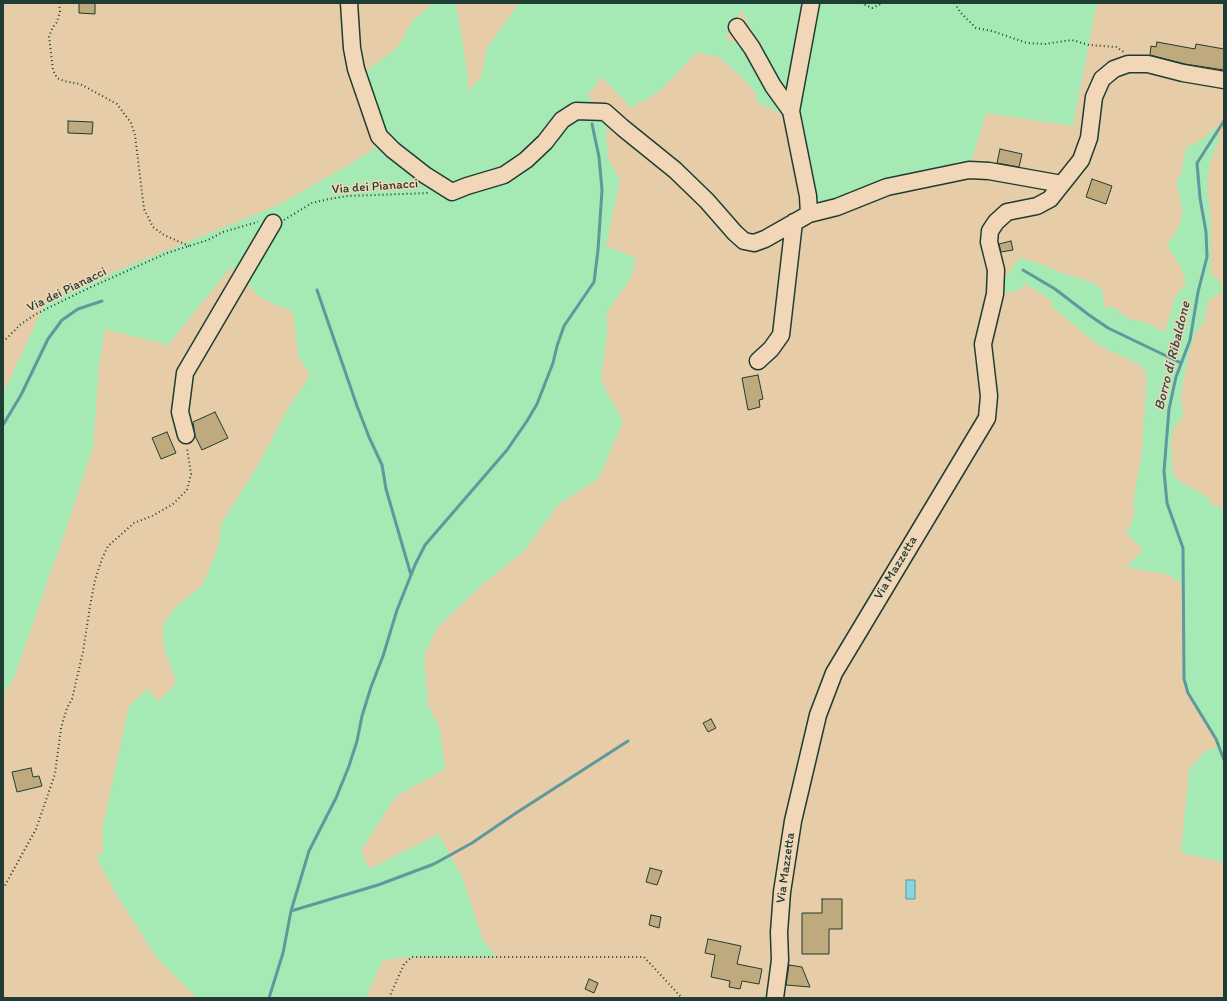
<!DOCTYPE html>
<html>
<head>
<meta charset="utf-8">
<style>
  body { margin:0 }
  #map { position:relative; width:1227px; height:1001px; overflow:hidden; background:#e7cca8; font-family:Itim,sans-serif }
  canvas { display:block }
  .frame { position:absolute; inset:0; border:4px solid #1f3d34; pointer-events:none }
</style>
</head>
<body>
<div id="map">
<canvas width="1227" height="1001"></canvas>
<div class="frame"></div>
</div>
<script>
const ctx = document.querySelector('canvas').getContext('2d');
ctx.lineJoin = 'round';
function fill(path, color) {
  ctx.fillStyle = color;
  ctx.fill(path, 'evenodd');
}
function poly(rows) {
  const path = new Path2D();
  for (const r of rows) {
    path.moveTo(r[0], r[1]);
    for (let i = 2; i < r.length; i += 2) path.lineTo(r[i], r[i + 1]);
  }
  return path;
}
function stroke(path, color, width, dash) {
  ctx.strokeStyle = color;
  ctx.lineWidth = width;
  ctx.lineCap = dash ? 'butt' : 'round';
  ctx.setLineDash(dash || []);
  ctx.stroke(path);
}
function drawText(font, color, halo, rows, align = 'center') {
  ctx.font = font + ' Itim,sans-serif';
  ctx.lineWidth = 3;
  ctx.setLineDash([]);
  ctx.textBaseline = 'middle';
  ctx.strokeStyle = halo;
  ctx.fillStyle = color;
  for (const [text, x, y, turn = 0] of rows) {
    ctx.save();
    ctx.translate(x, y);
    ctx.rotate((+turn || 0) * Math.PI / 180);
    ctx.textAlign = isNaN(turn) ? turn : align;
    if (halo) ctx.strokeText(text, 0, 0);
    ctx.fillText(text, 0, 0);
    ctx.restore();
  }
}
fill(poly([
  [434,3,456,3,468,76,468,91,481,77,487,48,519,3,1097,3,1073,126,986,113,969,170,809,214,791,111,757,39,741,10,725,39,752,48,784,102,780,113,756,101,756,94,745,80,719,57,697,52,660,91,631,108,602,77,587,96,605,112,608,158,620,180,606,246,636,258,631,278,607,312,607,334,601,381,623,422,598,479,558,505,525,550,482,585,437,628,424,656,428,705,440,729,445,769,395,797,361,851,369,869,439,834,450,856,461,874,482,938,496,957,412,957,383,960,366,998,197,998,157,958,116,894,96,856,103,854,102,831,129,706,148,689,158,702,176,683,165,651,162,627,175,607,202,586,219,545,221,524,256,469,286,412,310,375,298,355,293,312,261,298,231,267,168,345,105,329,99,365,93,446,69,520,14,678,3,694,3,394,47,299,281,204,372,151,379,136,360,76,398,47,412,21],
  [1215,127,1220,139,1211,159,1207,182,1211,225,1211,275,1220,282,1222,291,1208,301,1204,322,1196,332,1189,352,1181,395,1183,417,1173,429,1171,444,1173,474,1180,482,1210,498,1209,504,1224,509,1224,863,1181,852,1189,770,1205,751,1219,747,1216,739,1188,693,1184,679,1184,586,1169,575,1126,567,1143,550,1126,533,1132,522,1135,511,1133,504,1141,458,1147,379,1144,367,1100,346,1053,308,1051,300,1025,284,1018,291,995,294,995,277,1006,277,1019,258,1036,262,1062,273,1092,282,1102,290,1104,301,1103,307,1113,307,1129,319,1142,321,1165,332,1176,295,1186,284,1181,268,1167,245,1177,230,1183,213,1176,181,1182,172,1183,160,1187,147,1203,139]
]), '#a5e9b4');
const water = poly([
  [906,880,915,880,915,899,906,899,906,880]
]);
fill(water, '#87d7e3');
stroke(water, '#5d999d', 1);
stroke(poly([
  [1224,121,1197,163,1200,198,1206,232,1207,257,1198,292,1190,340,1176,377,1169,409,1164,471,1167,503,1183,548,1184,679,1188,693,1216,739,1224,760],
  [1023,270,1055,289,1089,315,1108,328,1181,363],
  [317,290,357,406,369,437,382,465,386,489,411,575],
  [3,425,21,395,48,339,62,320,78,309,102,301],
  [291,911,378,885,434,864,472,843,516,813,628,741],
  [269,998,283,953,291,911,309,851,336,798,349,766,357,741,362,716,371,687,383,656,397,610,415,565,425,545,507,450,527,421,537,404,553,363,557,346,564,326,594,282,598,250,602,190,599,157,592,124]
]), '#5d999d', 3);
const building = poly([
  [79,3,95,3,95,14,79,13,79,3],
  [1157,42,1195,49,1196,44,1224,49,1224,70,1185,64,1150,55,1151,46,1156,47,1157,42],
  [68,121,93,122,92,134,68,133,68,121],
  [1000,149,1022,154,1019,167,997,163,1000,149],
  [1092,179,1112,186,1106,204,1086,197,1092,179],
  [1011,241,1013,250,1001,252,999,244,1011,241],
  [758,375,763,399,759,400,760,407,748,410,742,378,758,375],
  [215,412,228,438,202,450,195,436,193,422,215,412],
  [167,432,176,453,161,459,152,438,167,432],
  [711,719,716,728,708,732,703,723,711,719],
  [31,768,33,777,39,776,42,786,17,792,12,772,31,768],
  [650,868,662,871,657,885,646,882,650,868],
  [822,899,842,899,842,929,829,929,829,954,802,954,802,913,822,913,822,899],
  [651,915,661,917,659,928,649,925,651,915],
  [708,939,741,946,737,964,762,969,759,984,742,981,740,989,729,987,730,981,711,977,715,955,705,953,708,939],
  [789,965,802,967,810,987,786,985,789,965],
  [589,979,598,983,594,993,585,989,589,979]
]);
fill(building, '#beaa7d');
stroke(building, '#1f3d34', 1);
const minor = poly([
  [349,3,352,48,356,69,379,136,393,150,425,175,452,192,467,186,504,175,526,160,545,142,562,120,576,111,605,112,623,128,675,170,707,201,735,233,744,241,754,243,765,239,809,214,837,207,887,187,969,170,989,171,1062,184],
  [737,27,752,48,773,86,791,111],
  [809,214,808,196,791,111,811,3],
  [758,361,771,349,781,335,794,222],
  [186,435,180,412,185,373,273,223],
  [775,998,780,960,779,932,782,892,793,821,818,715,834,673,987,418,989,396,983,344,995,294,996,270,989,242,990,231,996,222,1007,212,1037,206,1050,199,1081,160,1089,138,1094,97,1102,79,1114,69,1128,64,1148,64,1183,73,1224,80]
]);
stroke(minor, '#1f3d34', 19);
stroke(poly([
  [59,3,60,11,57,22,53,27,49,36,53,70,57,78,64,81,80,84,117,104,131,123,135,135,144,209,153,227,164,235,189,246],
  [861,3,872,8,883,3],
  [955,3,960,12,976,28,992,31,1027,43,1045,44,1072,40,1089,45,1116,47,1124,52],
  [284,220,312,203,329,199,348,196,429,193],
  [3,342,21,324,36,314,89,288,167,253,208,240,223,232,258,222],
  [3,889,36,829,55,774,61,728,67,708,72,699,83,652,90,606,95,580,102,559,108,546,134,523,152,516,173,504,187,490,191,474,187,448],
  [389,998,404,964,412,957,644,957,682,998]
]), '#1f3d34', 2, [1, 3]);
stroke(minor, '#f2d6b8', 16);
drawText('13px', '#1f3d34', '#f2d6b8', [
  ["Via dei Pianacci",375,187,-4],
  ["Via dei Pianacci",67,290,-26],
  ["Via Mazzetta",896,568,-59],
  ["Via Mazzetta",786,868,-82]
]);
drawText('italic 14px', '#294c46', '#f2d6b8', [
  ["Borro di Ribaldone",1173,356,-76]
]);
</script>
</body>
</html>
